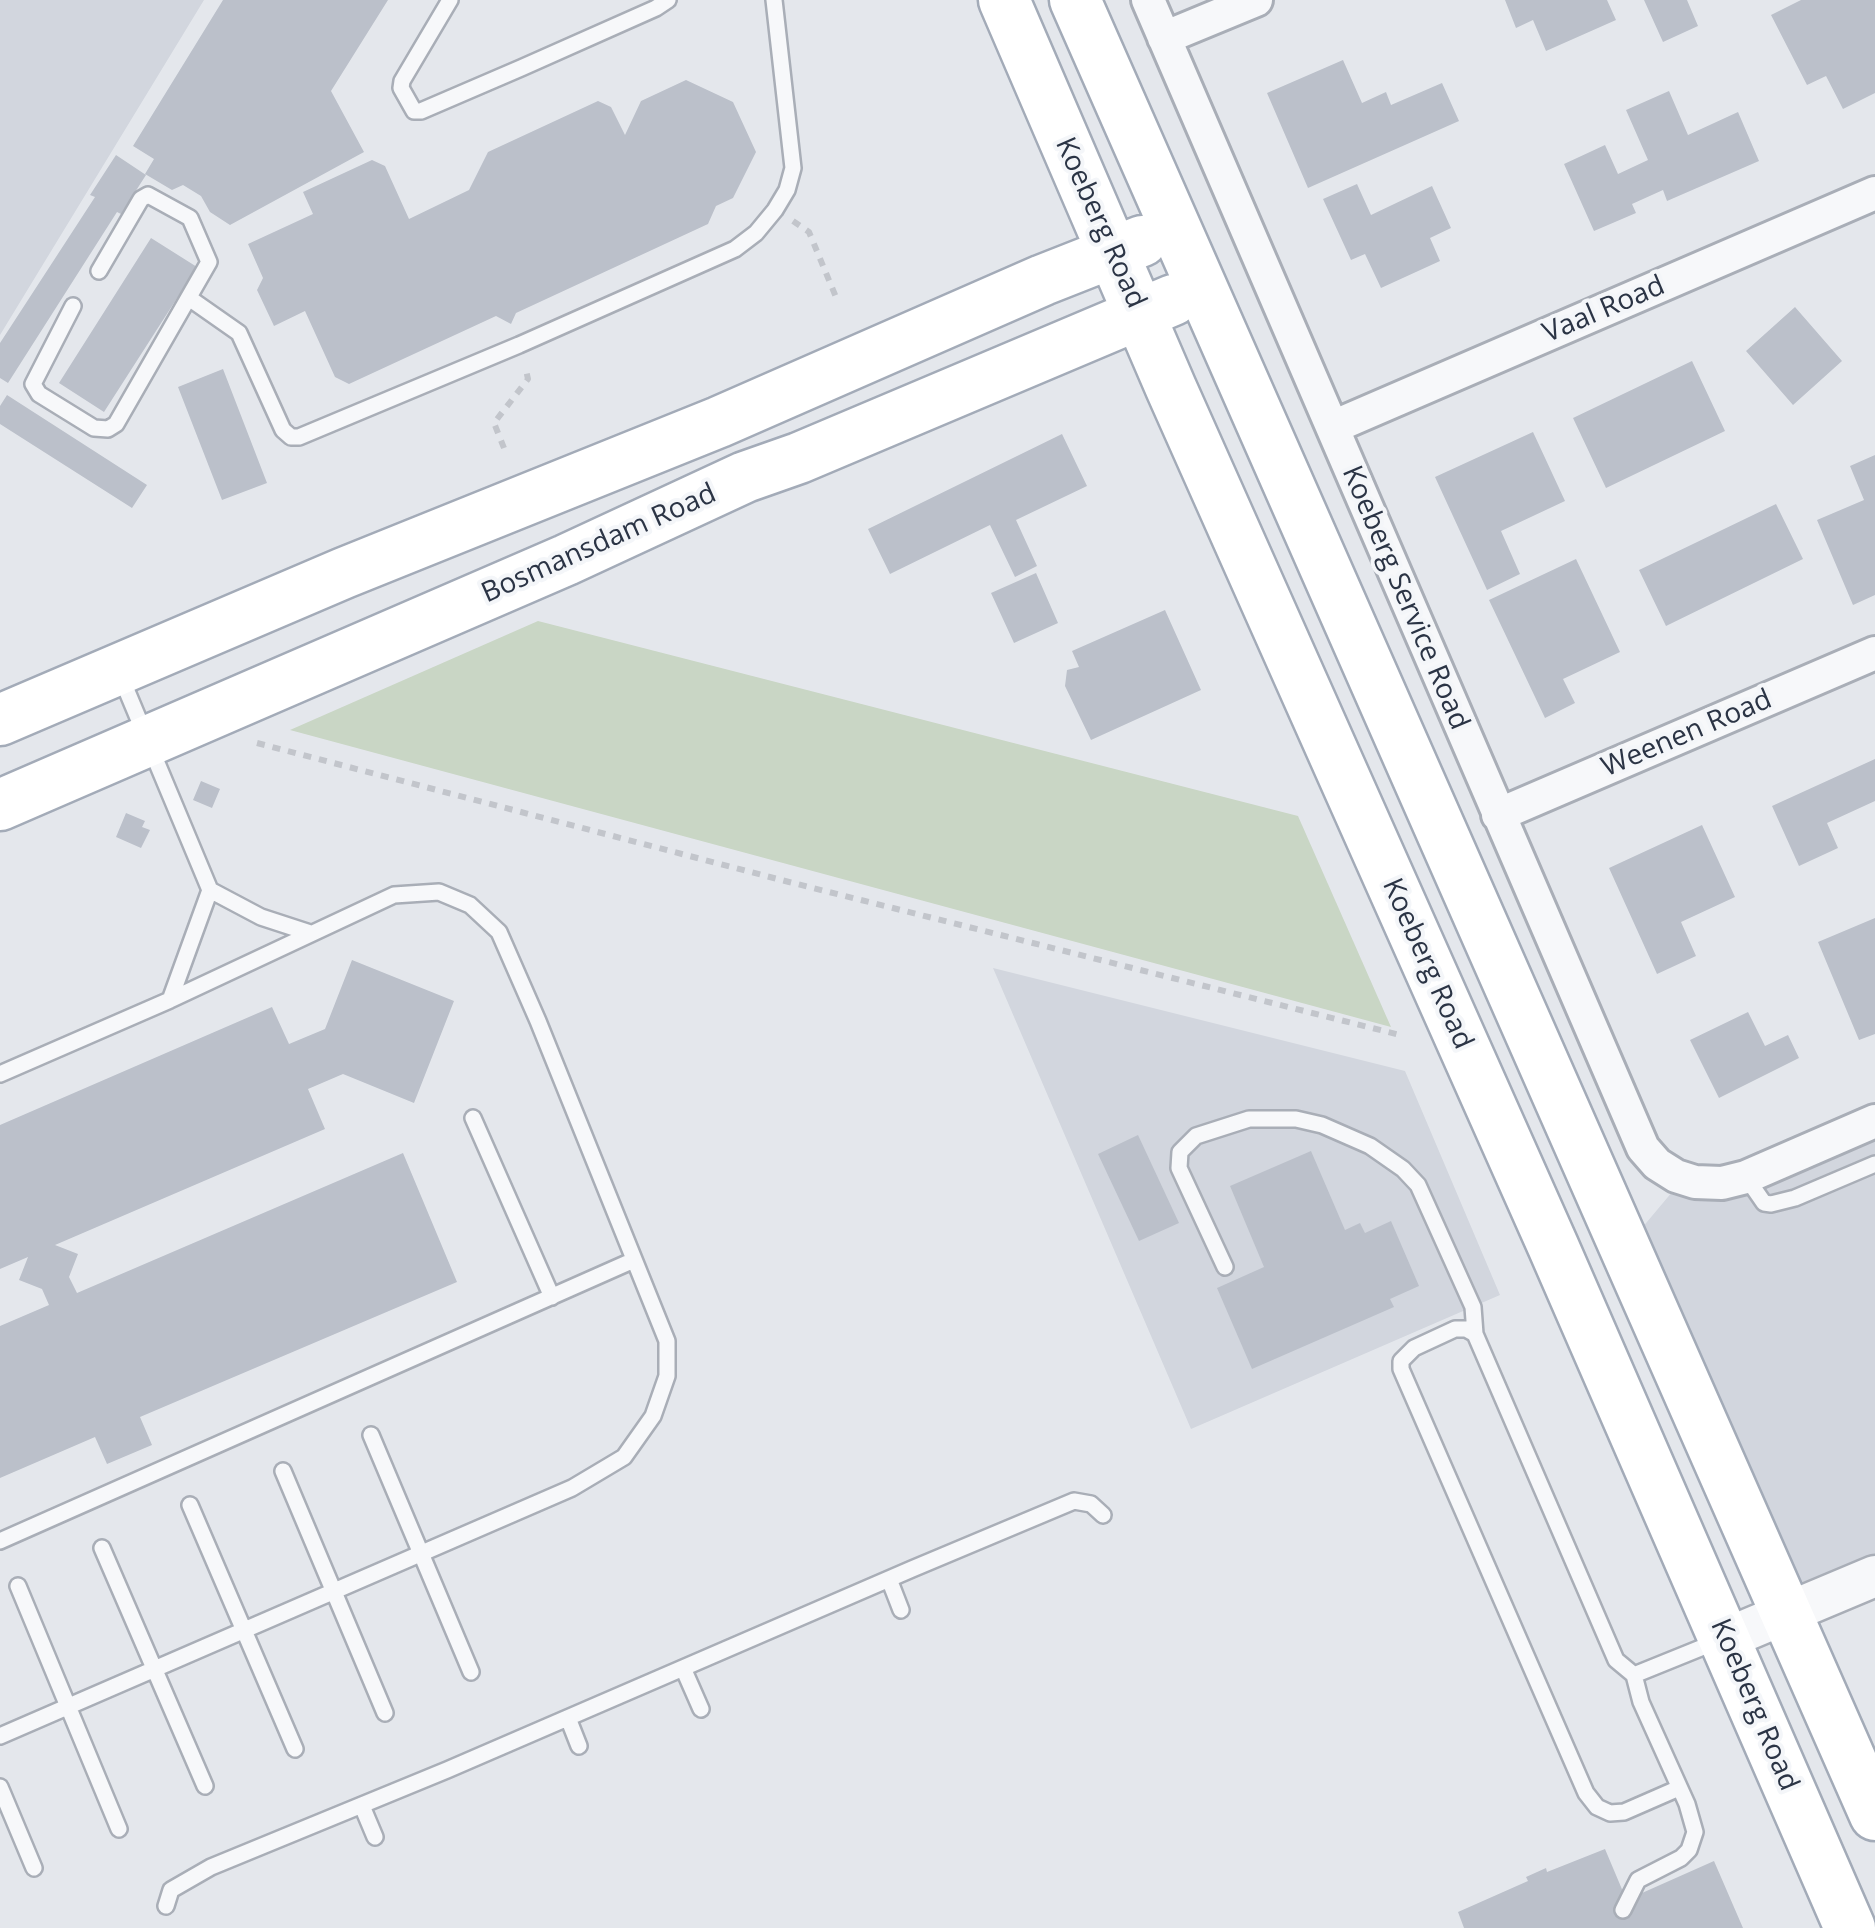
<!DOCTYPE html>
<html>
<head>
<meta charset="utf-8">
<style>
  body { margin:0 }
  canvas { display:block; background:#e4e7ec }
</style>
</head>
<body>
<canvas width="1875" height="1928"></canvas>
<script>
const ctx = document.querySelector('canvas').getContext('2d');
ctx.lineJoin = 'round';
function fill(path, color) {
  ctx.fillStyle = color;
  ctx.fill(path, 'evenodd');
}
function poly(rows) {
  const path = new Path2D();
  for (const r of rows) {
    path.moveTo(r[0], r[1]);
    for (let i = 2; i < r.length; i += 2) path.lineTo(r[i], r[i + 1]);
  }
  return path;
}
function stroke(path, color, width, dash) {
  ctx.strokeStyle = color;
  ctx.lineWidth = width;
  ctx.lineCap = dash ? 'butt' : 'round';
  ctx.setLineDash(dash || []);
  ctx.stroke(path);
}
function drawText(font, color, halo, rows, align = 'center') {
  ctx.font = font + ' "Open Sans",sans-serif';
  ctx.lineWidth = 8;
  ctx.setLineDash([]);
  ctx.textBaseline = 'middle';
  ctx.strokeStyle = halo;
  ctx.fillStyle = color;
  for (const [text, x, y, turn = 0] of rows) {
    ctx.save();
    ctx.translate(x, y);
    ctx.rotate((+turn || 0) * Math.PI / 180);
    ctx.textAlign = isNaN(turn) ? turn : align;
    if (halo) ctx.strokeText(text, 0, 0);
    ctx.fillText(text, 0, 0);
    ctx.restore();
  }
}
fill(poly([
  [0,0,204,0,0,335],
  [993,968,1405,1071,1500,1295,1191,1429],
  [1875,1121,1875,1576,1788,1613,1626,1247,1683,1179,1695,1182]
]), '#d2d6de');
fill(poly([
  [538,621,1298,816,1391,1027,290,730]
]), '#c9d6c5');
fill(poly([
  [223,0,388,0,331,91,364,152,230,225,210,212,201,196,183,185,172,190,145,174,154,159,133,146],
  [1505,0,1607,0,1616,20,1546,51,1533,20,1516,28],
  [1644,0,1687,0,1698,26,1663,42],
  [1801,0,1875,0,1875,93,1843,109,1826,76,1807,85,1771,15],
  [1343,60,1362,103,1386,92,1391,105,1442,83,1459,121,1308,188,1267,93],
  [686,80,733,102,756,152,733,198,716,206,708,224,516,313,511,324,496,316,349,384,335,377,305,311,274,326,257,290,263,278,248,244,313,214,303,192,372,160,385,166,409,219,469,190,488,152,598,101,611,107,625,135,641,101],
  [1669,91,1688,135,1738,112,1759,161,1667,201,1663,190,1632,204,1636,213,1594,231,1564,164,1605,145,1618,174,1648,160,1626,110],
  [116,155,146,175,121,214,117,212,8,383,0,378,0,343,95,197,90,195],
  [1357,184,1371,215,1432,186,1451,228,1430,238,1440,261,1381,288,1365,254,1351,260,1323,199],
  [151,238,197,267,104,412,59,383],
  [1795,307,1842,361,1793,405,1746,351],
  [1692,361,1725,431,1606,488,1573,418],
  [223,369,267,483,222,500,178,387],
  [7,395,147,485,132,508,0,424,0,406],
  [1533,432,1565,501,1501,531,1520,574,1487,590,1435,477],
  [1062,434,1087,486,1016,520,1037,566,1015,577,990,525,890,574,868,529],
  [1875,455,1875,595,1853,605,1817,520,1864,500,1850,466],
  [1776,504,1803,559,1666,626,1639,570],
  [1576,559,1620,652,1563,679,1575,703,1545,718,1489,600],
  [1036,573,1058,623,1014,643,991,593],
  [1165,610,1201,690,1091,740,1065,686,1067,670,1079,667,1072,651],
  [1875,759,1875,801,1827,823,1838,848,1799,866,1772,806],
  [201,781,220,789,212,808,193,800],
  [126,813,145,821,142,827,150,830,141,848,116,837],
  [1702,825,1735,897,1681,922,1696,956,1657,974,1609,868],
  [1875,918,1875,1034,1859,1040,1818,942],
  [352,960,454,1001,414,1103,343,1074,308,1089,325,1129,55,1245,78,1254,69,1277,77,1293,403,1153,457,1282,140,1417,152,1445,107,1464,95,1437,0,1478,0,1326,49,1305,42,1289,19,1280,28,1257,0,1269,0,1125,272,1007,289,1044,325,1029],
  [1748,1012,1765,1046,1788,1035,1799,1058,1719,1098,1690,1040],
  [1138,1135,1179,1223,1139,1241,1098,1154],
  [1311,1151,1345,1230,1360,1223,1365,1233,1391,1221,1419,1286,1390,1299,1394,1307,1252,1369,1217,1288,1264,1267,1230,1186],
  [1605,1849,1632,1913,1642,1893,1714,1861,1743,1928,1464,1928,1458,1912,1528,1881,1526,1877,1546,1868,1547,1872]
]), '#bbc0ca');
const service = poly([
  [450,0,402,81,401,88,414,111,421,111,521,68,656,8,668,0],
  [189,298,239,333,283,430,291,437,299,437,519,345,735,249,756,233,775,210,787,190,793,168,774,0],
  [73,306,33,384,39,394,94,428,108,429,116,424,209,262,190,218,148,195,141,199,99,271],
  [121,677,210,890,261,917,310,933],
  [170,1000,210,890],
  [0,1074,170,1000,394,895,439,892,470,905,499,932,538,1021,667,1341,667,1376,653,1416,624,1457,572,1488,0,1736],
  [473,1118,552,1297],
  [1746,1177,1764,1203,1771,1204,1795,1198,1875,1164],
  [1225,1267,1179,1168,1180,1152,1196,1136,1249,1119,1296,1119,1322,1125,1370,1146,1403,1169,1418,1185,1473,1307,1475,1334],
  [371,1435,471,1672],
  [283,1471,385,1713],
  [190,1505,295,1749],
  [0,1541,634,1260],
  [102,1548,205,1786],
  [889,1579,901,1610],
  [18,1586,119,1829],
  [683,1668,701,1709],
  [1634,1675,1718,1641],
  [568,1718,579,1746],
  [0,1787,34,1868],
  [362,1806,375,1837],
  [166,1906,171,1890,211,1867,447,1770,912,1569,1074,1501,1091,1504,1103,1515],
  [1623,1910,1638,1880,1681,1858,1689,1850,1695,1832,1687,1804,1641,1702,1634,1675,1616,1660,1475,1334,1466,1329,1455,1329,1414,1348,1401,1361,1401,1369,1586,1793,1597,1807,1610,1813,1624,1812,1679,1788]
]);
const minor = poly([
  [1148,0,1643,1148,1657,1164,1676,1176,1695,1182,1722,1183,1746,1177,1875,1121],
  [1164,38,1256,0],
  [1333,427,1875,193],
  [1498,815,1875,653]
]);
const tertiary = poly([
  [1725,1639,1875,1576]
]);
const primary = poly([
  [1004,0,1171,388,1553,1246,1850,1928],
  [1075,0,1875,1815],
  [0,720,344,573,719,422,1043,280,1142,241],
  [0,805,566,560,745,477,799,458,1173,300]
]);
stroke(service, '#a9aeb7', 20);
stroke(minor, '#a9aeb7', 38);
stroke(tertiary, '#a9aeb7', 45);
stroke(primary, '#a3abb8', 55);
stroke(poly([
  [793,221,809,232,838,302],
  [504,448,494,423,528,379,526,370],
  [257,743,789,882,1404,1036]
]), '#c2c5cb', 6, [8, 8]);
stroke(service, '#f7f8fa', 15);
stroke(minor, '#f7f8fa', 32);
stroke(tertiary, '#f7f8fa', 40);
stroke(primary, '#fff', 50);
drawText('28px', '#2b3445', '#f4f6f9', [
  ["Koeberg Road",1100,223,66],
  ["Vaal Road",1604,310,-23],
  ["Bosmansdam Road",599,544,-24],
  ["Koeberg Service Road",1405,598,67],
  ["Weenen Road",1687,734,-23],
  ["Koeberg Road",1427,964,66],
  ["Koeberg Road",1754,1705,67]
]);
</script>
</body>
</html>
